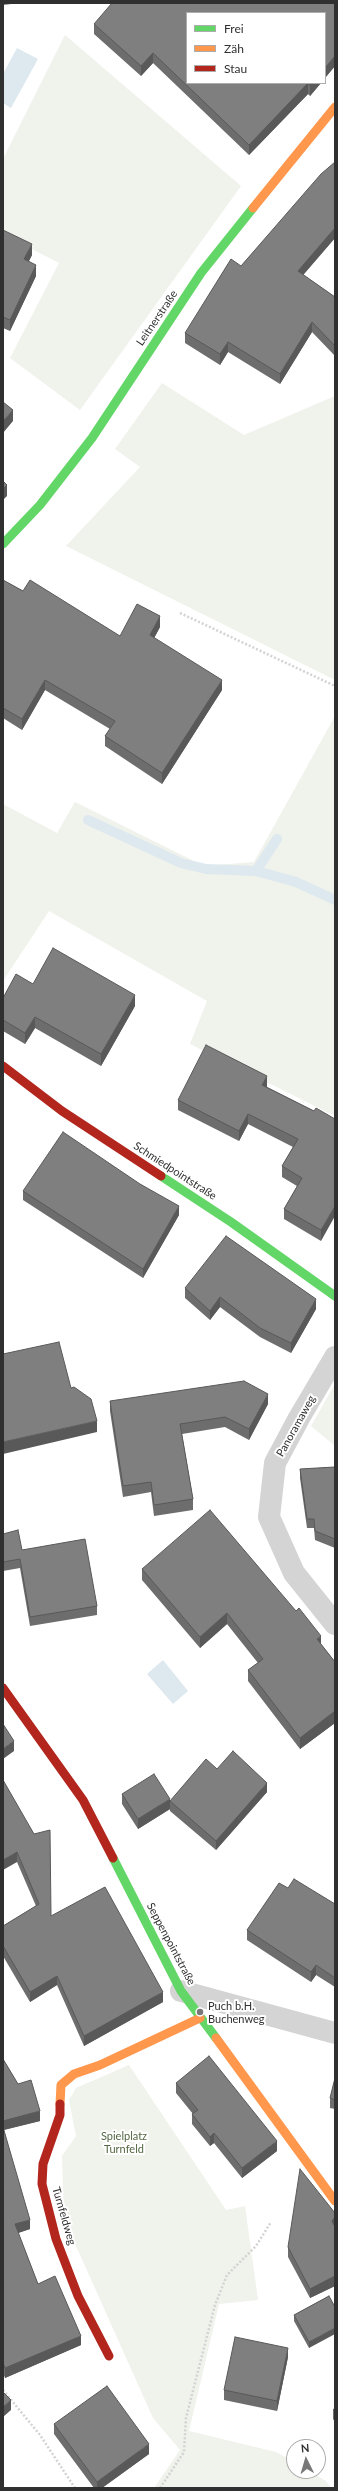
<!DOCTYPE html>
<html>
<head>
<meta charset="utf-8">
<style>
  body { margin:0 }
  #map { position:relative; width:338px; height:2491px; overflow:hidden; background:#fff; font-family:Lato,sans-serif }
  canvas { display:block }
  .frame { position:absolute; inset:0; border:4px solid #303030; pointer-events:none }
  .legend { position:absolute; left:186px; top:12px; width:140px; height:72px; box-sizing:border-box; background:#fff; border:1px solid #acacac; margin:0; padding:5px 7px; list-style:none; font-size:12px; color:#303030 }
  .legend li { display:flex; align-items:center; gap:8px; height:20px }
  .legend b { width:20px; border:1px solid #acacac }
  .north { position:absolute; left:286px; top:2439px; width:40px; height:40px; box-sizing:border-box; background:#fff; border:1px solid #acacac; border-radius:50%; rotate:355deg; font-size:11px; font-weight:700; line-height:16px; text-align:center; color:#303030 }
  .north::after { content:''; display:block; margin:auto; width:14px; height:18px; background:#787878; clip-path:polygon(50% 0,100% 100%,50% 72%,0 100%) }
</style>
</head>
<body>
<div id="map">
<canvas width="338" height="2491"></canvas>
<div class="frame"></div>
<ul class="legend">
<li><b style="height:5px;background:#63d668"></b>Frei</li>
<li><b style="height:5px;background:#ff974d"></b>Zäh</li>
<li><b style="height:5px;background:#b3261e"></b>Stau</li>
</ul>
<div class="north">N</div>
</div>
<script>
const ctx = document.querySelector('canvas').getContext('2d');
ctx.lineJoin = 'round';
function fill(path, color) {
  ctx.fillStyle = color;
  ctx.fill(path, 'evenodd');
}
function poly(rows) {
  const path = new Path2D();
  for (const r of rows) {
    path.moveTo(r[0], r[1]);
    for (let i = 2; i < r.length; i += 2) path.lineTo(r[i], r[i + 1]);
  }
  return path;
}
function stroke(path, color, width, dash) {
  ctx.strokeStyle = color;
  ctx.lineWidth = width;
  ctx.lineCap = dash ? 'butt' : 'round';
  ctx.setLineDash(dash || []);
  ctx.stroke(path);
}
function drawText(font, color, halo, rows, align = 'center') {
  ctx.font = font + ' Lato,sans-serif';
  ctx.lineWidth = 4;
  ctx.setLineDash([]);
  ctx.textBaseline = 'middle';
  ctx.strokeStyle = halo;
  ctx.fillStyle = color;
  for (const [text, x, y, turn = 0] of rows) {
    ctx.save();
    ctx.translate(x, y);
    ctx.rotate((+turn || 0) * Math.PI / 180);
    ctx.textAlign = isNaN(turn) ? turn : align;
    if (halo) ctx.strokeText(text, 0, 0);
    ctx.fillText(text, 0, 0);
    ctx.restore();
  }
}
fill(poly([
  [65,35,241,186,80,410,10,358,59,263,3,234,3,159],
  [162,383,244,435,335,396,335,680,66,546,140,467,115,449],
  [335,716,335,1116,190,1044,207,1001,49,911,3,981,3,804,57,833,75,802,204,866,254,862],
  [335,1384,335,1446,311,1426],
  [129,2065,226,2210,245,2206,258,2300,219,2304,189,2431,276,2452,294,2462,294,2471,309,2471,326,2481,331,2488,154,2488,180,2450,153,2418,64,2219,62,2156,76,2136,69,2100,76,2088]
]), '#f0f2ec');
fill(poly([
  [17,48,38,59,11,108,3,103,3,74],
  [163,1660,188,1691,173,1704,147,1674]
]), '#dde8ef');
stroke(poly([
  [88,820,181,863,206,869,256,871,296,882,335,900],
  [256,871,277,839]
]), '#dde8ef', 10);
stroke(poly([
  [180,613,335,686],
  [3,2390,40,2435,75,2488],
  [160,2488,184,2452,186,2418,215,2305,227,2275,256,2246,271,2222]
]), '#d3d3d3', 2.5, [2, 2]);
stroke(poly([
  [335,1357,299,1418,275,1463,269,1517,294,1573,335,1624],
  [181,1991,335,2033]
]), '#d4d4d4', 22);
stroke(poly([
  [3,544,40,505,92,438,201,273,253,208],
  [161,1176,231,1222,335,1296],
  [113,1858,181,1991,216,2038]
]), '#63d668', 9);
stroke(poly([
  [253,208,335,107],
  [216,2038,335,2201],
  [60,2104,61,2085,74,2074,100,2065,200,2018]
]), '#ff974d', 9);
stroke(poly([
  [3,1066,62,1111,161,1176],
  [3,1688,83,1800,113,1858],
  [60,2104,60,2115,43,2164,42,2184,56,2239,78,2296,109,2356]
]), '#b3261e', 9);
fill(poly([
  [3,3,20,3,3,5],
  [335,3,335,66,325,78,325,13,321,83,310,96,308,94,249,155,153,63,141,76,94,34,94,24],
  [335,162,335,238,303,275,335,297,335,356,312,332,280,384,228,352,220,365,185,343,185,333,241,266],
  [3,230,32,255,29,261,36,276,10,331,3,328],
  [3,580,23,591,120,636,160,627,154,638,222,690,162,784,105,746,105,736,110,729,45,690,22,730,3,718],
  [33,984,135,1006,101,1066,35,1028,25,1044,3,1031,3,998],
  [267,1087,314,1111,335,1119,321,1241,284,1219,284,1209,297,1186,282,1177,282,1166,293,1147,248,1124,239,1141,178,1110,178,1100],
  [140,1184,179,1215,143,1278,23,1200,23,1191],
  [185,1288,316,1309,291,1353,260,1337,220,1307,210,1320,185,1298],
  [110,1401,268,1404,249,1440,225,1427,182,1434,193,1499,193,1510,154,1516,151,1492,123,1497,110,1411],
  [335,1467,335,1548,315,1540,314,1528,307,1528,300,1478,300,1469],
  [3,1534,22,1550,97,1606,97,1615,30,1626,20,1568,3,1571],
  [142,1569,321,1644,335,1662,335,1723,300,1749,248,1681,248,1670,258,1663,227,1624,200,1648,142,1580],
  [217,1769,267,1792,216,1850,170,1811,170,1801],
  [3,1780,51,1916,163,2002,84,2046,57,1985,30,2002,3,1956,3,1926,36,1906,17,1862],
  [122,1794,170,1809,138,1829,122,1804],
  [288,1888,335,1904,335,1987,316,1975,311,1982,247,1940,247,1930],
  [3,2059,40,2121,4,2130,30,2229,18,2233,38,2284,81,2345,5,2378,3,2373],
  [335,2078,335,2109,330,2108,330,2098],
  [176,2083,277,2151,242,2178,214,2143,210,2146,192,2124,192,2114,193,2114,176,2093],
  [335,2116,335,2131,334,2130,334,2121],
  [335,2213,335,2286,310,2298,288,2257,288,2247],
  [329,2296,309,2348,294,2321,294,2315],
  [288,2357,277,2411,224,2400,224,2390],
  [335,2408,335,2422,333,2419,333,2409],
  [54,2424,149,2454,102,2488,94,2488,54,2434]
]), '#6d6d6d');
fill(poly([
  [153,53,153,63,141,76,141,66],
  [335,56,335,66,325,78,325,68],
  [308,83,308,94,249,155,249,145],
  [312,83,321,83,310,96,310,85],
  [335,228,335,238,298,281,298,271],
  [32,244,32,255,24,270,24,259],
  [36,265,36,276,10,331,10,320],
  [312,322,312,332,280,384,280,374],
  [228,342,228,352,220,365,220,354],
  [13,410,13,421,3,433,3,421],
  [7,485,7,496,3,500,3,489],
  [160,616,160,627,150,646,150,635],
  [45,680,45,690,22,730,22,719],
  [222,680,222,690,162,784,162,773],
  [135,995,135,1006,101,1066,101,1054],
  [35,1017,35,1028,25,1044,25,1033],
  [267,1076,267,1087,262,1096,262,1085],
  [248,1114,248,1124,239,1141,239,1131],
  [179,1206,179,1215,143,1278,143,1269],
  [335,1206,335,1216,321,1241,321,1230],
  [220,1297,220,1307,210,1320,210,1311],
  [316,1299,316,1309,291,1353,291,1343],
  [268,1394,268,1404,249,1440,249,1429],
  [97,1421,97,1432,3,1454,3,1442],
  [227,1613,227,1624,200,1648,200,1637],
  [321,1636,321,1647,317,1639],
  [335,1711,335,1723,300,1749,300,1738],
  [14,1741,14,1751,3,1759,3,1749],
  [267,1783,267,1792,216,1850,216,1841],
  [170,1799,170,1809,138,1829,138,1819],
  [17,1852,17,1862,3,1870,3,1860],
  [316,1965,316,1975,311,1982,311,1972],
  [57,1976,57,1985,30,2002,30,1992],
  [163,1992,163,2002,84,2046,84,2036],
  [40,2111,40,2121,3,2130,3,2121],
  [214,2133,214,2143,210,2146,210,2137],
  [277,2141,277,2151,242,2178,242,2168],
  [335,2217,335,2227,332,2221],
  [30,2220,30,2229,15,2234,15,2224],
  [335,2276,335,2286,310,2298,310,2289],
  [335,2328,335,2334,309,2348,309,2342],
  [81,2336,81,2345,5,2378,5,2368],
  [288,2348,288,2357,277,2411,277,2401],
  [11,2400,11,2410,3,2417,3,2407],
  [149,2444,149,2454,102,2488,97,2488,97,2482]
]), '#595959');
const building = poly([
  [112,3,335,3,335,56,325,68,325,13,187,13,187,83,312,83,310,85,308,83,249,145,153,53,141,66,94,24,112,3],
  [335,162,335,228,298,271,335,297,335,346,312,322,280,374,228,342,220,354,185,333,231,259,241,266,321,174,335,162],
  [3,230,32,244,24,259,36,265,10,320,3,317,3,230],
  [3,402,13,410,3,421,3,402],
  [3,481,7,485,3,489,3,481],
  [3,580,23,591,30,580,120,636,137,604,160,616,150,635,222,680,162,773,105,736,115,721,45,680,22,719,3,708,3,580],
  [53,948,135,995,101,1054,35,1017,25,1033,3,1020,3,998,16,974,33,984,53,948],
  [206,1045,267,1076,262,1085,314,1111,316,1108,335,1119,335,1206,321,1230,284,1209,302,1178,282,1166,298,1139,248,1114,239,1131,178,1100,206,1045],
  [63,1132,140,1184,179,1206,143,1269,23,1191,63,1132],
  [226,1236,316,1299,291,1343,260,1328,220,1297,210,1311,185,1288,226,1236],
  [59,1342,71,1388,74,1387,91,1399,97,1421,3,1442,3,1354,59,1342],
  [244,1381,268,1394,249,1429,225,1417,180,1424,193,1499,154,1505,151,1482,123,1486,110,1401,244,1381],
  [335,1467,335,1539,315,1531,314,1519,307,1519,300,1469,335,1467],
  [210,1510,296,1611,299,1608,321,1636,317,1639,335,1662,335,1711,300,1738,248,1670,263,1659,227,1613,200,1637,142,1569,210,1510],
  [18,1530,22,1550,85,1539,97,1606,30,1617,20,1559,3,1562,3,1534,18,1530],
  [3,1724,14,1741,3,1749,3,1724],
  [233,1751,267,1783,216,1841,170,1801,206,1759,217,1769,233,1751],
  [154,1774,170,1799,138,1819,122,1794,154,1774],
  [3,1780,34,1834,50,1830,51,1916,105,1887,163,1992,84,2036,57,1976,30,1992,3,1946,3,1926,39,1904,17,1852,3,1860,3,1780],
  [294,1879,335,1904,335,1978,316,1965,311,1972,247,1930,279,1883,288,1888,294,1879],
  [209,2056,277,2141,242,2168,214,2133,210,2137,192,2114,198,2110,176,2083,209,2056],
  [3,2059,18,2084,31,2080,40,2111,3,2121,3,2059],
  [335,2078,335,2100,330,2098,335,2078],
  [3,2127,30,2220,15,2224,38,2284,55,2276,81,2336,5,2368,3,2363,3,2127],
  [300,2169,335,2213,335,2217,332,2221,335,2227,335,2276,310,2289,288,2247,300,2169],
  [329,2296,335,2307,335,2328,309,2342,294,2315,329,2296],
  [235,2337,288,2348,277,2401,224,2390,235,2337],
  [107,2386,149,2444,97,2482,54,2424,107,2386],
  [3,2392,11,2400,3,2407,3,2392]
]);
fill(building, '#7f7f7f');
stroke(building, '#595959', 1);
for (const [x, y, r, color] of [
  [200,2012,4,"#787878"]
]) {
  const dot = new Path2D();
  dot.arc(x, y, r, 0, 2 * Math.PI);
  ctx.fillStyle = color;
  ctx.fill(dot);
  stroke(dot, '#fff', 1.5);
}
drawText('11px', '#303030', '#fff', [
  ["Leitnerstraße",157,318,-56],
  ["Schmiedpointstraße",175,1171,33],
  ["Panoramaweg",296,1426,-61],
  ["Seppenpointstraße",171,1944,62],
  ["Turnfeldweg",64,2216,74]
]);
drawText('11px', '#303030', '#fff', [
  ["Puch b.H.",208,2006],
  ["Buchenweg",208,2019]
], 'left');
drawText('11px', '#536742', '#fff', [
  ["Spielplatz",124,2136],
  ["Turnfeld",124,2149]
]);
</script>
</body>
</html>
